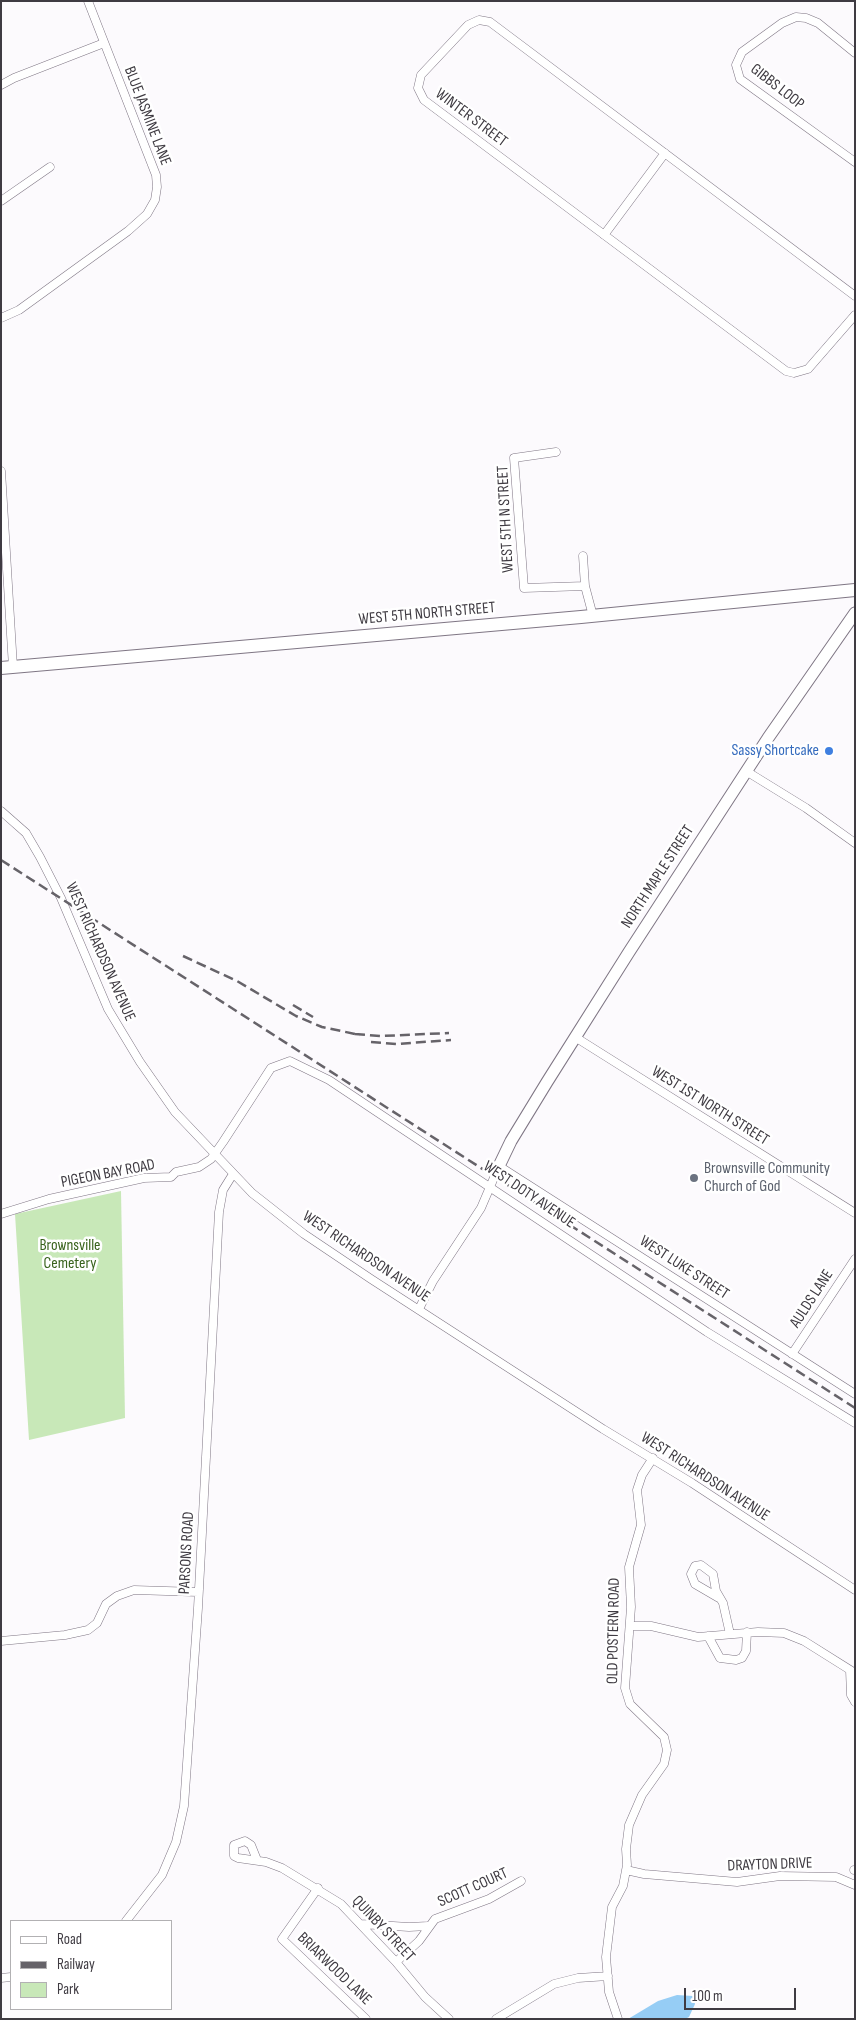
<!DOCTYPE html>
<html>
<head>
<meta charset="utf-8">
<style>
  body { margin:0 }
  #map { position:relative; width:856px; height:2020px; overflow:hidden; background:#fcfafd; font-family:"Sofia Sans Condensed",sans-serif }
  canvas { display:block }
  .frame { position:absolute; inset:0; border:2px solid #3f3b42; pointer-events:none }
  .legend { position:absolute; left:10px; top:1920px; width:162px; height:90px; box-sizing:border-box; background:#fff; border:1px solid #b2b1b3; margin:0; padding:6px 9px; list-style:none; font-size:15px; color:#3f3b42 }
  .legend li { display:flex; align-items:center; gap:10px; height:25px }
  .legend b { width:25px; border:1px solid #b2b1b3 }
  .scale { position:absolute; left:684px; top:1988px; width:112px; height:22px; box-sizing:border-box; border:2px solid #3f3b42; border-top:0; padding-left:6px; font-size:15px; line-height:18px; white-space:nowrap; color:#3f3b42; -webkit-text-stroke:4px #fff; paint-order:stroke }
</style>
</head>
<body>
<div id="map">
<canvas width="856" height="2020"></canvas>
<div class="frame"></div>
<ul class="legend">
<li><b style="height:6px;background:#fff"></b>Road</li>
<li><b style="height:6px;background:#666369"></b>Railway</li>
<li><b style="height:14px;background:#c8e8b8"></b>Park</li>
</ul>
<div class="scale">100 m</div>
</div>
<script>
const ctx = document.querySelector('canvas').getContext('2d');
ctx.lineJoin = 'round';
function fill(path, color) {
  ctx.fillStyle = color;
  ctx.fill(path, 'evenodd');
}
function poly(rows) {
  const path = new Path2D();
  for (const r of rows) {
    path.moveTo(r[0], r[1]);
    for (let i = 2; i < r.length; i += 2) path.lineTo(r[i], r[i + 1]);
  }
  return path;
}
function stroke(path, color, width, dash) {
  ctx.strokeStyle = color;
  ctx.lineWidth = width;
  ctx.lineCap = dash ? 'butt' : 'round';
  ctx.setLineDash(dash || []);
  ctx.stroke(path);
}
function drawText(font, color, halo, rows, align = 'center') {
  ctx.font = font + ' "Sofia Sans Condensed",sans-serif';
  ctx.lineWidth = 5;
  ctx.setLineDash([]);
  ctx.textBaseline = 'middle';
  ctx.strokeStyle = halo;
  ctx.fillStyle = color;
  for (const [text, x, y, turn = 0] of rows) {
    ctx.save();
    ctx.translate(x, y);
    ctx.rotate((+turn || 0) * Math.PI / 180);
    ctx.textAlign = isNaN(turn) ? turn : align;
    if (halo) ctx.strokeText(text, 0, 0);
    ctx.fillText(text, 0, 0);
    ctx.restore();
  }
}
fill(poly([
  [121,1191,125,1418,29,1440,15,1214]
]), '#c8e8b8');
fill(poly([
  [677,1995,693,1996,695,2004,689,2017,685,2019,628,2019,658,2001]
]), '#96cdf5');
const street = poly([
  [855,53,818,23,806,18,796,17,782,23,742,52,736,65,740,79,855,162],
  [1,85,14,78,104,43],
  [1,201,50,167],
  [604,235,665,153],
  [855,296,490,22,479,20,468,25,421,75,418,88,424,100,786,371,794,373,808,369,855,315],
  [1,318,19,310,128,231,147,214,155,200,157,187,156,175,88,1],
  [556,452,514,458,524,588,585,586],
  [1,471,13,667],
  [583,556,585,586,593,616],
  [746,771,806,808,855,843],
  [1,811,26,833,40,857,61,898,108,1009,140,1062,175,1112,252,1193,304,1234,371,1279,603,1429,692,1483,855,1590],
  [575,1037,855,1213],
  [1,1214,49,1199,144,1178,171,1177,176,1172,199,1167,211,1159,223,1142,271,1068,290,1061,329,1080,707,1332,855,1423],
  [419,1309,433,1281,481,1208,499,1166,855,1394],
  [792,1354,855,1259],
  [719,1598,695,1584,691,1574,695,1566,701,1565,713,1574,716,1591,723,1603,730,1634],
  [630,1626,651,1626,698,1637,758,1632,784,1633,804,1641,855,1673],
  [708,1636,720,1658,736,1660,742,1658,746,1651,747,1632],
  [1,1641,65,1635,88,1630,97,1623,106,1604,117,1596,134,1590,198,1592],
  [850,1670,851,1695,855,1702],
  [257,1860,251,1845,245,1841,234,1845,234,1856,238,1858,266,1862,282,1868,341,1904,396,1962,425,1997,449,2019],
  [626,1870,644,1874,737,1882,780,1876,836,1877,855,1885],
  [854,1870,855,1870],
  [318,1888,282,1939,366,2019],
  [126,1921,162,1875,176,1842,184,1806,198,1608,219,1212,223,1190,233,1174],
  [361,1924,409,1927,428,1926],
  [396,1962,419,1941,435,1919,489,1899,521,1881],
  [1,1978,11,1977],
  [496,2019,554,1984,578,1978,608,1976],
  [618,2019,609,1992,606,1957,612,1907,623,1886,627,1865,626,1849,629,1825,642,1795,664,1764,667,1750,664,1737,630,1704,625,1688,631,1607,629,1567,641,1525,637,1490,642,1475,653,1458]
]);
const secondary = poly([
  [499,1166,511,1141,547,1082,629,952,768,738,855,613]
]);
const primary = poly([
  [1,668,581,617,855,590]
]);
stroke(street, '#7f7684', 9);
stroke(secondary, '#7f7684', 13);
stroke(primary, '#7f7684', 14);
stroke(street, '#fff', 8);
stroke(secondary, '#fff', 11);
stroke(primary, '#fff', 12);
stroke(poly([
  [1,860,855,1408],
  [183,956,237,981,296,1016,322,1027,360,1035],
  [293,1005,313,1017],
  [355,1034,381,1036,449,1033],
  [371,1042,397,1044,451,1040]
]), '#666369', 2.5, [10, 5]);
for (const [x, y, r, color] of [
  [829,751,5,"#3f7fe0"],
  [694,1178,5,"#6b7280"]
]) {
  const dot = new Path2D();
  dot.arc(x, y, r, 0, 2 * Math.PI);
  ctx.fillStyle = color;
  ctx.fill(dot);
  stroke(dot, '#fff', 2);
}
drawText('16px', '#3f3b42', '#fff', [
  ["GIBBS LOOP",777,87,38],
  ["BLUE JASMINE LANE",147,116,69],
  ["WINTER STREET",471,118,37],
  ["WEST 5TH N STREET",506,519,-93],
  ["WEST 5TH NORTH STREET",427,614,-5],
  ["NORTH MAPLE STREET",658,877,-57],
  ["WEST RICHARDSON AVENUE",100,952,66],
  ["WEST 1ST NORTH STREET",710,1106,32],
  ["PIGEON BAY ROAD",108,1174,-11],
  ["WEST DOTY AVENUE",529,1195,34],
  ["WEST RICHARDSON AVENUE",366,1257,34],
  ["WEST LUKE STREET",684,1268,33],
  ["AULDS LANE",812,1299,-57],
  ["WEST RICHARDSON AVENUE",705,1477,33],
  ["PARSONS ROAD",187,1553,-87],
  ["OLD POSTERN ROAD",614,1631,-89],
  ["DRAYTON DRIVE",770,1865,-2],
  ["SCOTT COURT",473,1888,-24],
  ["QUINBY STREET",383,1929,47],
  ["BRIARWOOD LANE",334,1969,44]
]);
drawText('16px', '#366cbe', '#fff', [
  ["Sassy Shortcake",819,751]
], 'right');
drawText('16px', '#5b616d', '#fff', [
  ["Brownsville Community",704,1169],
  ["Church of God",704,1187]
], 'left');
drawText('16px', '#39631d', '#fff', [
  ["Brownsville",70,1246],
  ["Cemetery",70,1264]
]);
</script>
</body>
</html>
